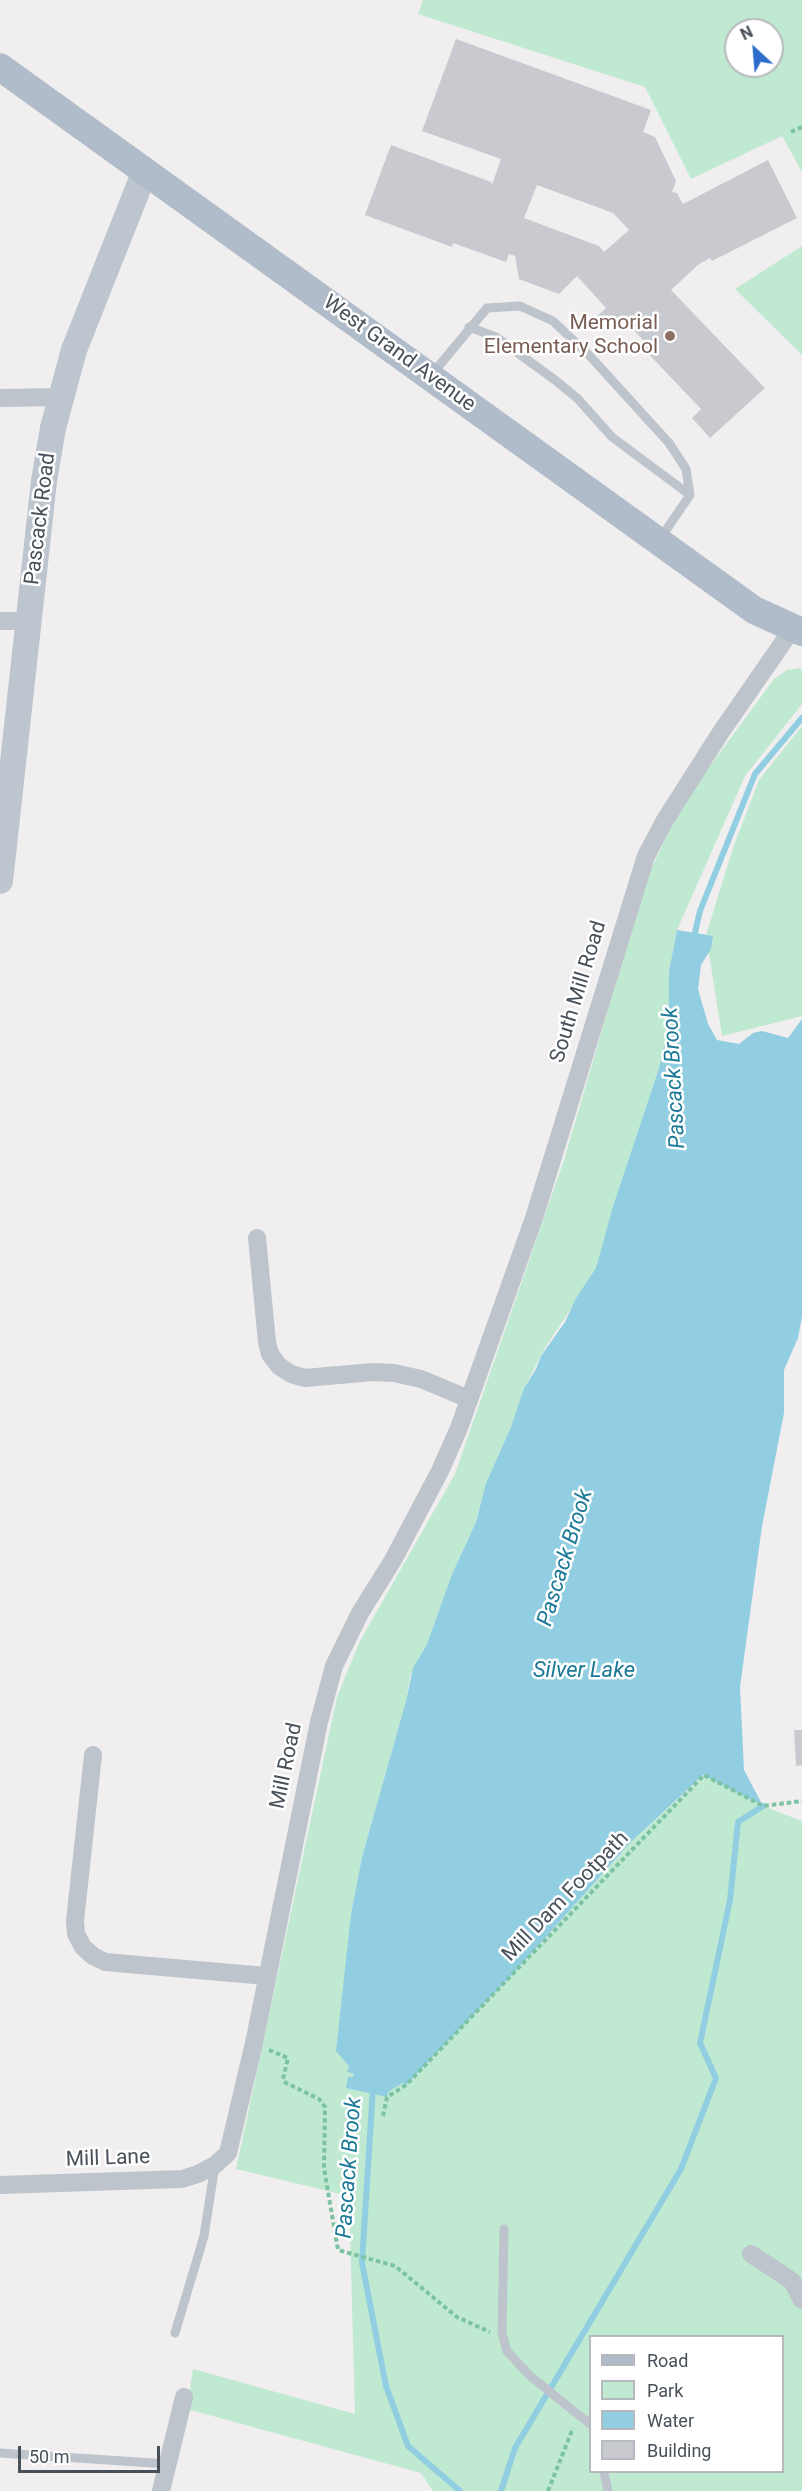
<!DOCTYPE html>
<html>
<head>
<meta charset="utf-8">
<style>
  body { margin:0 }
  #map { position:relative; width:802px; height:2491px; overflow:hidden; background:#f0eeee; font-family:Roboto,sans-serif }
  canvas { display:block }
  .legend { position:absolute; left:589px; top:2335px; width:195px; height:138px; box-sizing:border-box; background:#fff; border:2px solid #b6b9bd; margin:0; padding:8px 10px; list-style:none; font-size:18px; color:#485059 }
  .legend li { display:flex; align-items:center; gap:12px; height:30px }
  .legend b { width:30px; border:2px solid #b6b9bd }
  .north { position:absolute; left:724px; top:18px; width:60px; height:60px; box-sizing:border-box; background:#fff; border:2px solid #b6b9bd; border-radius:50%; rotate:334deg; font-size:16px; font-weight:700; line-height:24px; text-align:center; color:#485059 }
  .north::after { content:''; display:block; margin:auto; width:21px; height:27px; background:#2d6cca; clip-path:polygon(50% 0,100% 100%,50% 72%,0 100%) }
  .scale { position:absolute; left:18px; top:2446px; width:142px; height:27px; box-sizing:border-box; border:3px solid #485059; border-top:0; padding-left:8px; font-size:18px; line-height:21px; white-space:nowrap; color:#485059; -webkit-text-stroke:4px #fff; paint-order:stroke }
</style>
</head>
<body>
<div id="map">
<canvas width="802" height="2491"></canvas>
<ul class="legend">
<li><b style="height:8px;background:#b0bcc9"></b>Road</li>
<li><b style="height:16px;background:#c0e9d2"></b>Park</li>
<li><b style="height:16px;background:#92cee1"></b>Water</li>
<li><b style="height:16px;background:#c9cad0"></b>Building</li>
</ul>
<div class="north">N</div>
<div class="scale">50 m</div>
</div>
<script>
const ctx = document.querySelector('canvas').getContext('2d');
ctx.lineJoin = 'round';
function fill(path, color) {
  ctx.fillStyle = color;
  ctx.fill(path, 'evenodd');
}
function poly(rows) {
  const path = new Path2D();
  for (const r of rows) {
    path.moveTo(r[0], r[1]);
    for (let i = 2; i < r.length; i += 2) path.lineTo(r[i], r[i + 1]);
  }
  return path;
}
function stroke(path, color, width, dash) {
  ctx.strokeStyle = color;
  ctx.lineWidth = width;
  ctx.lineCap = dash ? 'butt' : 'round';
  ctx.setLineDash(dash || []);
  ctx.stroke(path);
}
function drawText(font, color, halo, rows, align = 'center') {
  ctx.font = font + ' Roboto,sans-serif';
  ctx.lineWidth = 5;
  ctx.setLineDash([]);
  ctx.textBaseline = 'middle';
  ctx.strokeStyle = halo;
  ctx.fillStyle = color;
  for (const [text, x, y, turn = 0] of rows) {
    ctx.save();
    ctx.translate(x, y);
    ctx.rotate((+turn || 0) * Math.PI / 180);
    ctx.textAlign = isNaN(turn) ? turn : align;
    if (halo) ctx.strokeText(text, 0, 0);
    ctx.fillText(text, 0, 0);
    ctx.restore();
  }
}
fill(poly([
  [423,0,802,0,802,172,782,136,691,179,645,87,418,14],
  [736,30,772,30,772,66,736,66],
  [802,246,802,355,735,289],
  [800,668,802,671,802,704,745,776,677,930,669,971,669,1022,659,1068,613,1206,595,1272,545,1348,524,1388,511,1427,486,1483,476,1522,452,1574,427,1644,411,1673,406,1701,362,1857,351,1914,345,1982,349,2066,354,2074,353,2078,388,2092,403,2083,406,2085,511,1976,629,1844,704,1775,763,1806,802,1821,802,2491,433,2491,421,2473,187,2409,193,2369,355,2414,349,2196,236,2169,337,1697,360,1641,455,1474,564,1160,647,877,683,803,774,679,787,670],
  [590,2336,782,2336,782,2472,590,2472],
  [802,726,802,1016,722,1036,706,935,733,848,759,780]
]), '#c0e9d2');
fill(poly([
  [677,930,713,936,711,949,701,965,698,989,708,1024,717,1040,739,1044,753,1033,762,1031,788,1038,802,1019,802,1317,798,1338,784,1370,784,1413,762,1526,740,1687,744,1770,763,1806,703,1775,629,1844,511,1976,406,2085,403,2083,388,2092,387,2097,346,2088,348,2077,353,2077,354,2074,347,2072,349,2066,336,2051,351,1914,362,1857,406,1701,413,1668,427,1644,452,1574,476,1522,486,1483,511,1427,524,1388,536,1369,541,1356,565,1322,575,1300,596,1268,613,1206,659,1068,669,1022,669,971]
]), '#92cee1');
stroke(poly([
  [693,941,700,911,755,774,802,718],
  [373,2088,362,2263,386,2386,408,2446,460,2491],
  [501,2491,515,2448,681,2169,716,2078,700,2043,730,1900,738,1822,763,1806]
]), '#92cee1', 6);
fill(poly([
  [456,39,651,110,643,132,655,137,676,181,672,192,677,193,683,204,768,160,797,218,712,261,710,258,699,264,671,290,765,388,710,438,692,418,701,409,641,346,645,342,621,317,603,332,592,321,606,308,577,276,559,294,519,279,515,256,509,254,506,262,453,243,452,247,365,215,391,145,491,182,492,185,501,159,422,131],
  [537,185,613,213,629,230,604,252,599,246,524,218],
  [794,1730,802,1730,802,1765,796,1766]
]), '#c9cad0');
stroke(poly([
  [791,132,802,127],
  [269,2050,288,2058,283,2079,286,2083,319,2099,325,2107,324,2168,338,2250,395,2266,457,2317,490,2332],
  [383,2116,387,2097,406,2085,704,1775,763,1806,802,1801],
  [548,2491,573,2428]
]), '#7cc3a3', 4, [4.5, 3]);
stroke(poly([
  [469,327,496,337,555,380,578,399,612,437,690,495],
  [433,373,487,308,520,306,553,321,589,355,669,443,686,469,690,495,660,539],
  [504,2229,502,2333,507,2351,529,2375,590,2424],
  [175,2333,204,2236,215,2165],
  [0,2453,168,2464],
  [604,2472,608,2491]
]), '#bdc4cb', 9);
stroke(poly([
  [0,398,60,397],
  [0,621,28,621],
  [257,1238,267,1342,270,1354,279,1366,291,1374,305,1378,373,1372,394,1373,421,1379,469,1399],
  [93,1755,75,1921,76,1934,83,1947,93,1956,105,1962,266,1976],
  [0,2185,182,2179,198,2174,215,2165,228,2153,254,2043,319,1722,334,1666,360,1613,393,1560,440,1471,459,1428,534,1218,646,856,665,820,721,732,793,628],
  [751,2254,792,2281,802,2300],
  [161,2491,184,2397]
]), '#bdc4cb', 18);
stroke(poly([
  [0,881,44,481,53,428,74,350,145,171]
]), '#bdc5cf', 26);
stroke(poly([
  [0,67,754,610,802,632]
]), '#b0bcc9', 28);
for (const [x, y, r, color] of [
  [670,336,6,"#8d6e63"]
]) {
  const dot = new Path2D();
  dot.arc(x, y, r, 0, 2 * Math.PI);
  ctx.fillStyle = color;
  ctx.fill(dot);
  stroke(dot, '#fff', 2);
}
drawText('21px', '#785e54', '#fff', [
  ["Memorial",658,324],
  ["Elementary School",658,348]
], 'right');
drawText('21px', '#485059', '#fff', [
  ["West Grand Avenue",399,354,36],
  ["Pascack Road",41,519,-83],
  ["South Mill Road",579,992,-73],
  ["Mill Road",287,1766,-78],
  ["Mill Dam Footpath",566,1897,-46],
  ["Mill Lane",108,2159,-2]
]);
drawText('italic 22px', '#1c7997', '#fff', [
  ["Pascack Brook",675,1078,-93],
  ["Pascack Brook",566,1558,-73],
  ["Silver Lake",584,1671],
  ["Pascack Brook",350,2168,-86]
]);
</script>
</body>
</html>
